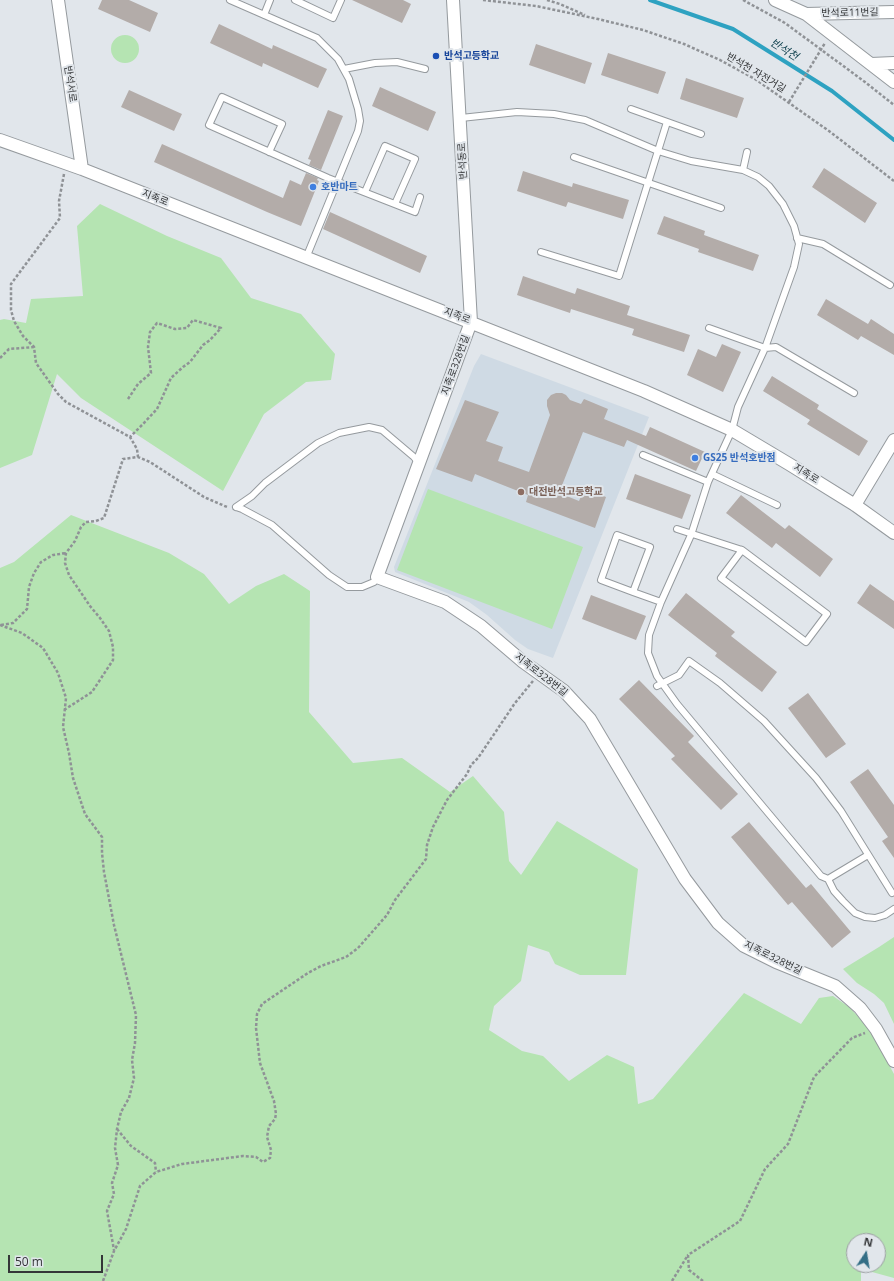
<!DOCTYPE html>
<html>
<head>
<meta charset="utf-8">
<style>
  body { margin:0 }
  #map { position:relative; width:894px; height:1281px; overflow:hidden; background:#e1e6eb; font-family:"Open Sans",sans-serif }
  canvas { display:block }
  .north { position:absolute; left:846px; top:1233px; width:40px; height:40px; box-sizing:border-box; background:#e1e6eb; border:1px solid #9ca0a3; border-radius:50%; rotate:12deg; font-size:11px; font-weight:700; line-height:16px; text-align:center; color:#343638 }
  .north::after { content:''; display:block; margin:auto; width:14px; height:18px; background:#336e86; clip-path:polygon(50% 0,100% 100%,50% 72%,0 100%) }
  .scale { position:absolute; left:8px; top:1255px; width:95px; height:18px; box-sizing:border-box; border:2px solid #343638; border-top:0; padding-left:5px; font-size:12px; line-height:14px; white-space:nowrap; color:#343638; -webkit-text-stroke:3px #e1e6eb; paint-order:stroke }
</style>
</head>
<body>
<div id="map">
<canvas width="894" height="1281"></canvas>
<div class="north">N</div>
<div class="scale">50 m</div>
</div>
<script>
const ctx = document.querySelector('canvas').getContext('2d');
ctx.lineJoin = 'round';
function fill(path, color) {
  ctx.fillStyle = color;
  ctx.fill(path, 'evenodd');
}
function poly(rows) {
  const path = new Path2D();
  for (const r of rows) {
    if (r.length === 3) {
      path.moveTo(r[0] + r[2], r[1]);
      path.arc(r[0], r[1], r[2], 0, 2 * Math.PI);
      continue;
    }
    path.moveTo(r[0], r[1]);
    for (let i = 2; i < r.length; i += 2) path.lineTo(r[i], r[i + 1]);
  }
  return path;
}
function stroke(path, color, width, dash) {
  ctx.strokeStyle = color;
  ctx.lineWidth = width;
  ctx.lineCap = dash ? 'butt' : 'round';
  ctx.setLineDash(dash || []);
  ctx.stroke(path);
}
function drawText(font, color, halo, rows, align = 'center') {
  ctx.font = font + ' "Open Sans","Noto Sans KR",sans-serif';
  ctx.lineWidth = 4;
  ctx.setLineDash([]);
  ctx.textBaseline = 'middle';
  ctx.strokeStyle = halo;
  ctx.fillStyle = color;
  for (const [text, x, y, turn = 0] of rows) {
    ctx.save();
    ctx.translate(x, y);
    ctx.rotate((+turn || 0) * Math.PI / 180);
    ctx.textAlign = isNaN(turn) ? turn : align;
    if (halo) ctx.strokeText(text, 0, 0);
    ctx.fillText(text, 0, 0);
    ctx.restore();
  }
}
fill(poly([
  [481,354,649,417,553,658,528,649,515,640,487,615,469,602,395,572,394,567,474,366]
]), '#cfdae4');
fill(poly([
  [125,49,14],
  [100,204,167,236,221,258,251,298,301,314,335,354,331,380,306,382,264,414,223,491,81,398,57,374,32,455,0,468,0,320,4,319,26,323,31,299,83,296,77,226],
  [428,489,583,547,552,629,397,570],
  [71,515,169,553,204,574,229,604,256,586,284,574,310,591,309,712,353,763,402,758,450,792,473,776,504,812,509,861,521,875,557,821,638,869,626,975,580,975,555,964,549,952,528,945,521,981,494,1006,489,1030,522,1051,543,1056,569,1081,607,1055,634,1067,638,1104,653,1099,744,993,801,1024,819,998,833,996,849,1007,868,1027,894,1074,894,1278,861,1269,861,1281,0,1281,0,568,14,562],
  [854,1241,878,1241,878,1265,854,1265],
  [894,937,894,1024,884,1003,874,994,857,983,843,969,879,947]
]), '#b5e4b2');
stroke(poly([
  [650,0,733,29,832,91,894,140]
]), '#2ea2c1', 4);
fill(poly([
  [102,0,129,0,158,13,150,32,98,9],
  [352,0,403,0,411,4,402,23],
  [219,24,272,49,273,45,327,69,318,88,263,63,262,67,210,43],
  [536,44,592,63,585,84,529,65],
  [608,53,666,72,658,94,601,75],
  [686,78,744,98,737,118,680,99],
  [380,87,436,112,428,131,372,106],
  [129,90,182,114,174,131,121,107],
  [328,110,343,116,321,170,309,165,311,160,308,159],
  [162,144,283,198,290,180,301,185,306,173,318,178,317,180,319,181,301,226,267,212,154,162],
  [824,168,877,203,865,223,812,187],
  [523,171,572,187,573,183,629,200,623,219,568,202,566,207,517,191],
  [330,212,427,256,420,273,323,229],
  [664,216,705,231,704,235,759,255,753,271,698,252,699,249,657,234],
  [523,276,575,294,577,288,630,306,627,315,690,335,684,352,632,335,634,329,571,309,570,313,517,295],
  [826,299,868,324,871,319,894,334,894,355,861,336,858,340,817,315],
  [722,344,741,352,723,392,687,375,698,349,716,357],
  [772,376,819,405,817,409,868,441,859,456,807,424,810,420,763,391],
  [556,393,562,393,566,395,570,400,581,404,584,399,608,409,604,419,646,436,650,427,705,452,696,471,627,440,624,447,583,432,559,493,579,501,584,489,606,497,595,528,526,502,528,495,475,474,472,482,436,469,465,400,499,412,486,441,503,447,498,461,529,472,550,415,547,406,547,400,551,395],
  [635,474,691,495,682,519,626,499],
  [741,495,785,529,789,525,833,559,820,577,776,543,772,548,726,513],
  [870,584,894,601,894,629,857,603],
  [686,593,735,632,731,636,777,672,762,692,715,656,717,653,668,615],
  [591,595,646,616,636,640,582,619],
  [639,680,694,736,688,742,738,794,721,810,671,759,675,756,619,699],
  [808,693,846,744,826,758,788,708],
  [868,769,894,805,894,858,882,841,888,837,850,782],
  [749,822,806,888,811,884,851,932,832,948,792,902,788,905,731,837]
]), '#b3aca9');
const service = poly([
  [230,0,317,38,338,59,349,79,358,109,360,121,358,131,306,258],
  [295,0,333,18,341,0],
  [264,15,270,0],
  [344,69,375,63,397,62,425,69],
  [631,109,701,134],
  [461,118,517,112,554,114,585,120,658,151,691,161,743,170,758,177,769,186,783,204,794,226,799,244,794,267,765,348,738,407,732,430,708,482,691,535,661,602,649,635,648,653,657,676,677,704,821,876,828,879,834,891,843,901,855,913,865,917,875,918,885,915,894,909],
  [269,152,282,124,222,97,209,125,328,178,415,212,420,197],
  [574,157,721,208],
  [743,170,747,152],
  [365,192,385,146,415,159,395,204],
  [797,238,823,244,890,285],
  [541,252,619,276,667,122],
  [709,328,765,348,776,347,854,393],
  [643,455,708,482],
  [712,474,777,505],
  [236,507,252,496,265,483,318,443,339,433,369,427,382,430,414,457,419,463],
  [236,507,242,509,272,525,329,575,347,587,362,587,374,582,377,577],
  [677,529,742,550,827,614,806,642,721,578,742,550],
  [633,592,650,547,617,535,601,580,633,592,661,602],
  [657,686,679,675,689,661,720,683,764,721,816,778,841,811,892,893],
  [828,879,868,855]
]);
const minor = poly([
  [58,0,82,169],
  [453,0,471,322,377,577,445,602,481,626,522,661,564,691,590,719,685,879,718,923,744,946,776,962,835,986,860,1008,876,1029,894,1061],
  [775,0,806,14,894,12],
  [806,14,894,82],
  [871,64,894,63],
  [0,140,82,169,644,391,732,430,789,464,855,505,894,533],
  [855,505,894,440]
]);
stroke(service, '#959a9e', 8);
stroke(minor, '#959a9e', 14);
stroke(poly([
  [483,0,536,6,598,19,643,30,684,44,720,60,755,79,829,131,894,181],
  [547,0,560,4,585,15],
  [743,0,785,23,865,82,894,105],
  [789,102,825,43],
  [64,174,59,201,60,218,11,284,11,310,14,321,23,336,34,347,36,363,58,394,66,402,130,437,137,449,138,457],
  [0,358,9,349,34,347],
  [128,399,138,384,151,373,148,347,150,332,157,323,175,329,187,328,193,320,221,328,210,340,203,345,190,362,183,367,171,378,157,409,143,424,130,437],
  [0,625,22,633,43,648,58,673,66,698,63,727,69,753,73,778,85,814,102,837,102,853,104,872,114,925,136,1015,135,1043,132,1060,134,1078,129,1098,121,1112,117,1129,115,1148,118,1165,112,1183,114,1194,107,1211,114,1250],
  [1,625,13,623,27,609,29,587,34,573,41,562,53,555,66,553],
  [64,710,92,692,113,660,113,647,109,631,100,618,90,606,69,575,65,563,66,553,75,541,81,527,86,522,96,521,104,518,123,459,138,457,150,462,204,497,227,507],
  [117,1129,131,1146,155,1163,156,1172],
  [103,1281,114,1251,126,1229,140,1186,156,1172,182,1164,243,1156,256,1157,263,1162,270,1158,271,1150,267,1137,269,1126,275,1119,276,1114,274,1101,260,1063,256,1028,257,1014,262,1004,308,973,321,966,346,957,358,948,387,915,395,900,426,859,427,845,433,827,447,800,467,774,471,765,478,758,515,703,533,681],
  [672,1281,688,1255],
  [703,1281,689,1270,688,1255,740,1221,765,1169,788,1144,814,1077,852,1038,865,1033]
]), '#8f9296', 2.5, [3, 2]);
stroke(service, '#fff', 6);
stroke(minor, '#fff', 12);
for (const [x, y, r, color] of [
  [436,56,4,"#1a4fb4"],
  [313,187,4,"#3f7fe0"],
  [695,458,4,"#3f7fe0"],
  [521,492,4,"#8d6e63"]
]) {
  const dot = new Path2D();
  dot.arc(x, y, r, 0, 2 * Math.PI);
  ctx.fillStyle = color;
  ctx.fill(dot);
  stroke(dot, '#e1e6eb', 1.5);
}
drawText('10px', '#343638', '#e1e6eb', [
  ["반석로11번길",850,13,-1],
  ["반석천 자전거길",756,73,31],
  ["반석서로",70,84,82],
  ["반석동로",463,161,-93],
  ["지족로",155,198,22],
  ["지족로",457,316,21],
  ["지족로328번길",456,365,-70],
  ["지족로",806,474,32],
  ["지족로328번길",541,675,38],
  ["지족로328번길",773,958,26]
]);
drawText('bold 10px', '#164399', '#e1e6eb', [
  ["반석고등학교",444,56]
], 'left');
drawText('bold 10px', '#366cbe', '#e1e6eb', [
  ["호반마트",321,187],
  ["GS25 반석호반점",703,458]
], 'left');
drawText('bold 10px', '#785e54', '#e1e6eb', [
  ["대전반석고등학교",529,492]
], 'left');
drawText('italic 11px', '#164653', '#e1e6eb', [
  ["반석천",784,50,32]
]);
</script>
</body>
</html>
